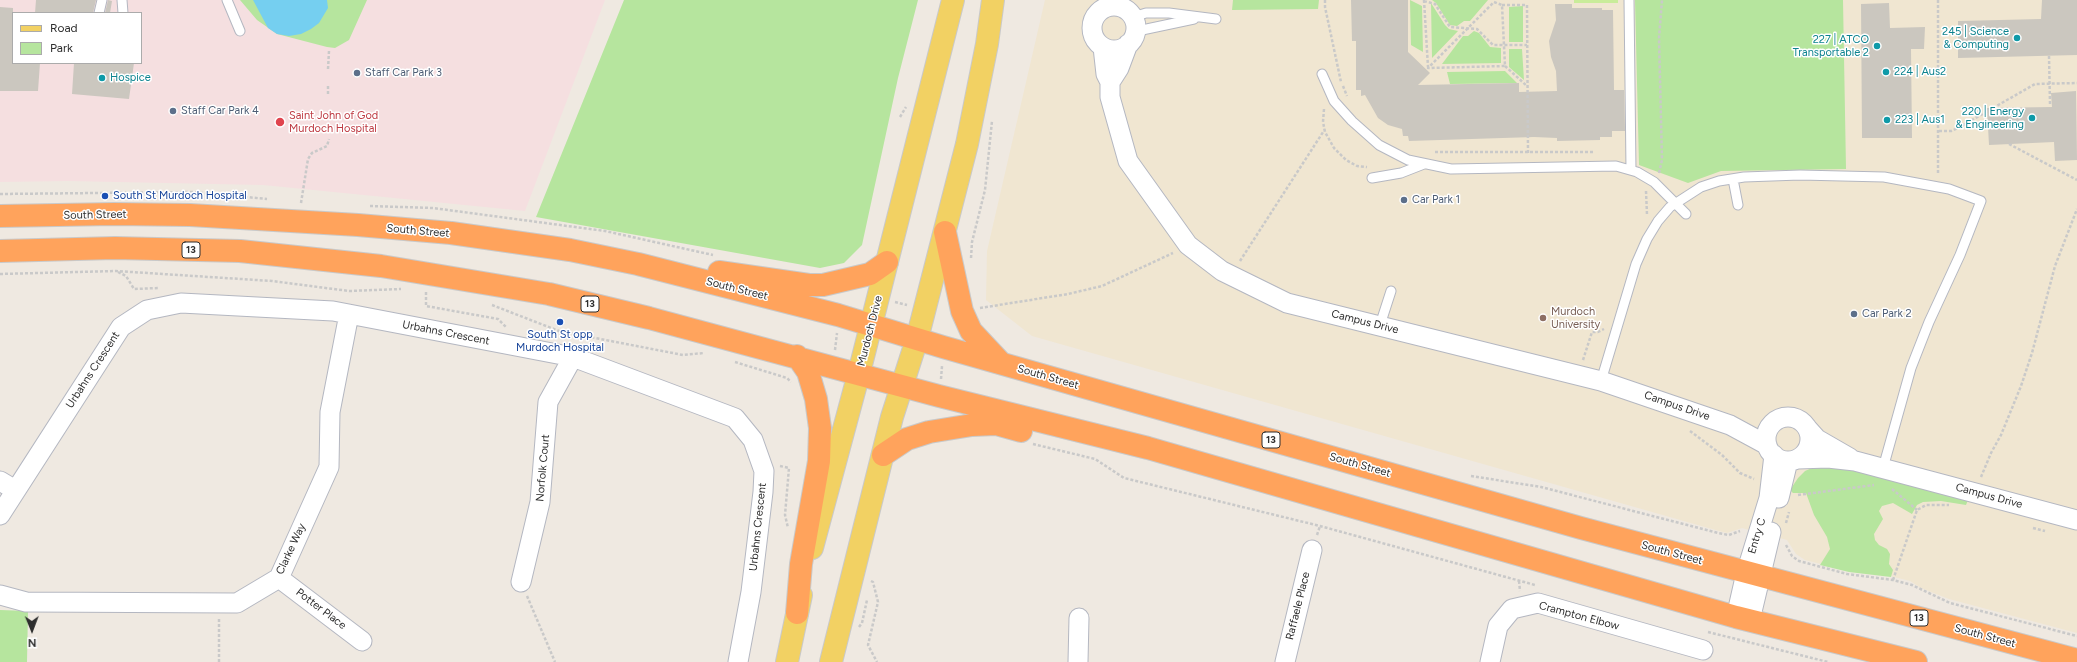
<!DOCTYPE html>
<html>
<head>
<meta charset="utf-8">
<style>
  body { margin:0 }
  #map { position:relative; width:2077px; height:662px; overflow:hidden; background:#efe9e1; font-family:Figtree,sans-serif }
  canvas { display:block }
  .legend { position:absolute; left:12px; top:12px; width:130px; height:52px; box-sizing:border-box; background:#fff; border:1px solid #ababab; margin:0; padding:5px 7px; list-style:none; font-size:12px; color:#2e2e2e }
  .legend li { display:flex; align-items:center; gap:8px; height:20px }
  .legend b { width:20px; border:1px solid #ababab }
  .north { position:absolute; left:12px; top:610px; width:40px; height:40px; -webkit-text-stroke:3px #fff; paint-order:stroke; rotate:179deg; font-size:11px; font-weight:700; line-height:16px; text-align:center; color:#2e2e2e }
  .north::after { content:''; display:block; margin:auto; width:14px; height:18px; background:#2e2e2e; clip-path:polygon(50% 0,100% 100%,50% 72%,0 100%) }
</style>
</head>
<body>
<div id="map">
<canvas width="2077" height="662"></canvas>
<ul class="legend">
<li><b style="height:5px;background:#f2d163"></b>Road</li>
<li><b style="height:11px;background:#b6e59e"></b>Park</li>
</ul>
<div class="north">N</div>
</div>
<script>
const ctx = document.querySelector('canvas').getContext('2d');
ctx.lineJoin = 'round';
function fill(path, color) {
  ctx.fillStyle = color;
  ctx.fill(path, 'evenodd');
}
function poly(rows) {
  const path = new Path2D();
  for (const r of rows) {
    if (r.length === 3) {
      path.moveTo(r[0] + r[2], r[1]);
      path.arc(r[0], r[1], r[2], 0, 2 * Math.PI);
      continue;
    }
    path.moveTo(r[0], r[1]);
    for (let i = 2; i < r.length; i += 2) path.lineTo(r[i], r[i + 1]);
  }
  return path;
}
function stroke(path, color, width, dash) {
  ctx.strokeStyle = color;
  ctx.lineWidth = width;
  ctx.lineCap = dash ? 'butt' : 'round';
  ctx.setLineDash(dash || []);
  ctx.stroke(path);
}
function drawText(font, color, halo, rows, align = 'center') {
  ctx.font = font + ' Figtree,sans-serif';
  ctx.lineWidth = 3;
  ctx.setLineDash([]);
  ctx.textBaseline = 'middle';
  ctx.strokeStyle = halo;
  ctx.fillStyle = color;
  for (const [text, x, y, turn = 0] of rows) {
    ctx.save();
    ctx.translate(x, y);
    ctx.rotate((+turn || 0) * Math.PI / 180);
    ctx.textAlign = isNaN(turn) ? turn : align;
    if (halo) ctx.strokeText(text, 0, 0);
    ctx.fillText(text, 0, 0);
    ctx.restore();
  }
}
fill(poly([
  [1045,0,2077,0,2077,633,1949,599,1921,588,1910,581,1879,573,1849,571,1805,560,1796,554,1787,540,1742,528,1727,533,1719,531,1032,336,986,300,987,251]
]), '#f0e6d1');
fill(poly([
  [0,0,605,0,525,211,263,185,68,181,0,182],
  [13,13,141,13,141,63,13,63]
]), '#f5dfe0');
fill(poly([
  [240,0,367,0,349,40,335,48,327,47,277,34,257,20],
  [624,0,918,0,898,78,862,245,844,263,820,268,536,217],
  [1233,0,1319,0,1318,9,1232,10],
  [1410,0,1422,6,1423,52,1411,45],
  [1432,0,1488,0,1470,21,1464,21,1457,26,1450,25,1436,3],
  [1635,0,1843,0,1846,169,1721,171,1688,183,1639,165],
  [1431,3,1445,25,1449,29,1458,31,1432,58],
  [1523,6,1523,42,1509,42,1509,7],
  [1474,31,1479,33,1490,47,1501,48,1501,63,1442,64,1463,36,1468,36],
  [1509,49,1522,49,1524,80,1509,67],
  [1505,71,1517,83,1450,84,1447,72],
  [1814,467,1844,467,1968,500,1966,505,1941,501,1923,502,1917,505,1912,514,1893,503,1882,506,1879,511,1883,519,1874,534,1875,540,1879,545,1887,549,1890,554,1889,564,1893,570,1891,577,1849,572,1820,565,1830,549,1827,537,1814,515,1806,493,1793,493,1790,490,1798,478,1805,471],
  [0,610,28,611,27,662,0,662]
]), '#b6e59e');
fill(poly([
  [1574,0,1618,0,1618,3,1574,3]
]), '#c9ec9a');
fill(poly([
  [253,0,327,0,328,8,319,23,311,29,301,34,289,36,277,34,268,28]
]), '#75cff0');
fill(poly([
  [36,0,96,0,93,13,35,13],
  [108,0,112,1,110,13,105,13],
  [1351,0,1408,0,1408,52,1430,73,1418,85,1519,83,1519,92,1557,91,1556,71,1551,57,1549,41,1556,20,1555,4,1572,4,1572,8,1602,8,1602,10,1613,10,1614,90,1624,90,1625,131,1612,131,1612,137,1600,137,1600,140,1557,141,1557,138,1534,137,1409,141,1408,136,1403,136,1402,129,1388,125,1378,118,1365,95,1361,96,1361,90,1356,90,1356,41,1352,41],
  [2042,0,2077,0,2077,55,1958,58,1958,21,2041,19],
  [1889,3,1890,28,1925,27,1924,49,1911,49,1912,138,1862,138,1861,4],
  [0,7,13,8,13,63,40,63,38,91,0,91],
  [74,63,134,63,129,99,72,94],
  [2076,91,2077,160,2055,161,2054,142,1989,145,1987,108,2052,107,2051,93]
]), '#cbc7bf');
const lane = poly([
  [122,0,123,13],
  [227,0,240,31],
  [1629,0,1631,170],
  [99,13,102,0],
  [1133,17,1146,13,1169,13,1216,19],
  [1132,41,1142,30,1194,19],
  [1322,74,1334,101,1352,121,1379,145,1408,160,1451,169,1616,166,1637,172,1654,182,1686,214],
  [1372,178,1401,173,1424,164],
  [1733,179,1738,205],
  [1380,325,1391,291],
  [1601,381,1636,264,1647,239,1658,221,1670,207,1701,187,1719,181,1744,177,1800,175,1884,177,1949,189,1981,201,1960,255,1929,322,1911,368,1883,468]
]);
const street = poly([
  [1114,28,22],
  [1103,47,1106,74,1110,82,1110,97,1128,161,1188,245,1222,271,1287,303,1601,381,1730,425,1767,445],
  [1110,82,1119,68,1128,44],
  [1788,439,22],
  [1808,429,1817,439,1850,458],
  [1798,459,1828,458,1855,461,2077,520],
  [0,481,15,490],
  [1779,498,1788,461],
  [0,515,121,327,147,310,181,303,333,311,573,357,735,418,753,440,764,471,763,492,751,592,738,662],
  [279,578,362,641],
  [521,582,540,502,548,402,573,357],
  [0,595,26,602,237,603,279,578,329,467,330,412,349,314],
  [1736,617,1746,573,1769,498,1774,455],
  [1750,620,1771,532],
  [1078,662,1079,618],
  [1285,662,1312,550],
  [1490,662,1498,626,1512,609,1538,603,1703,650]
]);
const primary = poly([
  [812,548,859,373,953,0],
  [787,662,801,595],
  [831,662,892,417,917,339,967,144,987,44,993,0]
]);
const highway = poly([
  [0,216,114,214,190,215,358,225,451,233,570,250,638,264,838,315,943,347,1581,528,2077,660],
  [945,232,962,311,971,331,1001,363],
  [0,251,115,248,240,251,381,266,549,294,649,318,939,396,1148,448,1736,617,1916,662],
  [719,272,809,285,823,285,870,274,887,262],
  [797,356,808,372,816,399,820,428,819,461,801,564,797,613],
  [883,455,907,439,929,432,972,425,996,424,1021,431]
]);
stroke(lane, '#b4b7c1', 11);
stroke(street, '#b4b7c1', 21);
stroke(primary, '#c9c9c9', 24);
stroke(highway, '#c9c9c9', 24);
stroke(poly([
  [1325,0,1325,7,1341,82],
  [1424,0,1428,67],
  [1938,0,1938,175],
  [1424,1,1435,4,1450,27,1477,29,1493,45,1527,45],
  [1494,2,1502,5,1505,66,1428,68,1494,2],
  [1502,5,1527,5,1528,153],
  [2049,56,2050,104],
  [1505,66,1527,86],
  [328,69,329,51],
  [328,86,328,95],
  [1343,86,1347,96],
  [1324,109,1323,122,1325,132,1334,148,1346,160,1357,166,1367,167],
  [900,117,906,107],
  [1939,131,1951,131,1958,128,2035,84,2077,83],
  [2009,144,2077,180],
  [1435,152,1593,152],
  [1659,173,1662,160,1659,38,1662,0],
  [1646,191,1647,215],
  [0,194,193,192,267,199],
  [301,203,308,159,312,153,327,146,329,139],
  [370,206,433,208,605,231,713,255],
  [971,258,972,242,985,190,992,121],
  [1240,261,1325,129],
  [118,272,126,276,134,289,159,288],
  [0,274,116,271,272,281,349,291,401,289],
  [426,292,426,306,498,319,506,327],
  [895,302,907,305],
  [492,305,559,331,683,355,704,353],
  [980,308,1068,294,1102,286,1173,253],
  [835,350,837,333],
  [1583,360,1592,332,1598,332,1604,329],
  [735,362,787,378,791,382],
  [941,379,942,366],
  [1690,431,1722,455,1740,473,1754,479],
  [1033,444,1095,459,1124,478,1320,526,1535,585],
  [780,466,789,468,785,515,788,528],
  [1471,476,1541,487,1718,533,1729,535,1740,531],
  [1981,477,1991,453,2001,435,2021,386,2032,353,2055,266,2077,209],
  [1892,489,1917,510],
  [1798,495,1874,485],
  [1786,523,1789,512],
  [2033,528,2045,531],
  [1317,535,1320,526],
  [1786,545,1792,556,1799,561,1847,574,1893,580,1912,585,1950,603,2077,636],
  [1893,580,1917,510,1926,505,1949,505],
  [871,581,873,582,878,602,868,645,877,662],
  [1519,581,1520,591],
  [527,596,555,662],
  [219,619,219,662],
  [859,627,862,623,867,600],
  [1708,632,1828,662]
]), '#c9c9c9', 2.5, [3, 2]);
stroke(lane, '#fff', 9);
stroke(street, '#fff', 19);
stroke(primary, '#f2d163', 22);
stroke(highway, '#ffa35c', 22);
for (const [x, y, r, color] of [
  [2017,38,4,"#0f9aa8"],
  [1877,46,4,"#0f9aa8"],
  [1886,72,4,"#0f9aa8"],
  [357,73,4,"#5c6f8a"],
  [102,78,4,"#0f9aa8"],
  [173,111,4,"#5c6f8a"],
  [2032,118,4,"#0f9aa8"],
  [1887,120,4,"#0f9aa8"],
  [280,122,5,"#e0444e"],
  [105,196,4,"#1a4fb4"],
  [1404,200,4,"#5c6f8a"],
  [1854,314,4,"#5c6f8a"],
  [1543,318,4,"#8d6e63"],
  [560,322,4,"#1a4fb4"]
]) {
  const dot = new Path2D();
  dot.arc(x, y, r, 0, 2 * Math.PI);
  ctx.fillStyle = color;
  ctx.fill(dot);
  stroke(dot, '#fff', 1.5);
}
for (const [x, y, w] of [
  [191,250,18],
  [590,304,18],
  [1271,440,18],
  [1919,618,18]
]) {
  const box = new Path2D();
  box.roundRect(x - w / 2, y - 8, w, 16, 3);
  ctx.fillStyle = '#fff';
  ctx.fill(box);
  stroke(box, '#2e2e2e', 1);
}
drawText('bold 10px', '#2e2e2e', null, [
  ["13",191,250],
  ["13",590,304],
  ["13",1271,440],
  ["13",1919,618]
]);
drawText('11px', '#0d838f', '#fff', [
  ["245 | Science",2009,32],
  ["& Computing",2009,45],
  ["227 | ATCO",1869,40],
  ["Transportable 2",1869,53],
  ["224 | Aus2",1894,72,"left"],
  ["Hospice",110,78,"left"],
  ["220 | Energy",2024,112],
  ["& Engineering",2024,125],
  ["223 | Aus1",1895,120,"left"]
], 'right');
drawText('11px', '#4e5e75', '#fff', [
  ["Staff Car Park 3",365,73],
  ["Staff Car Park 4",181,111],
  ["Car Park 1",1412,200],
  ["Car Park 2",1862,314]
], 'left');
drawText('11px', '#be3a42', '#fff', [
  ["Saint John of God",289,116],
  ["Murdoch Hospital",289,129]
], 'left');
drawText('11px', '#164399', '#fff', [
  ["South St Murdoch Hospital",113,196],
  ["South St opp",560,335,"center"],
  ["Murdoch Hospital",560,348,"center"]
], 'left');
drawText('11px', '#2e2e2e', '#fff', [
  ["South Street",95,215,-1],
  ["South Street",418,231,5],
  ["South Street",737,289,14],
  ["Campus Drive",1365,322,14],
  ["Murdoch Drive",870,331,-76],
  ["Urbahns Crescent",446,333,11],
  ["Urbahns Crescent",93,370,-57],
  ["South Street",1048,377,16],
  ["Campus Drive",1677,406,19],
  ["South Street",1360,465,16],
  ["Norfolk Court",543,468,-85],
  ["Campus Drive",1989,496,15],
  ["Urbahns Crescent",758,527,-84],
  ["Entry C",1757,536,-73],
  ["Clarke Way",291,549,-65],
  ["South Street",1672,553,15],
  ["Raffaele Place",1298,606,-76],
  ["Potter Place",321,609,37],
  ["Crampton Elbow",1579,616,15],
  ["South Street",1985,636,15]
]);
drawText('11px', '#785e54', '#fff', [
  ["Murdoch",1551,312],
  ["University",1551,325]
], 'left');
</script>
</body>
</html>
